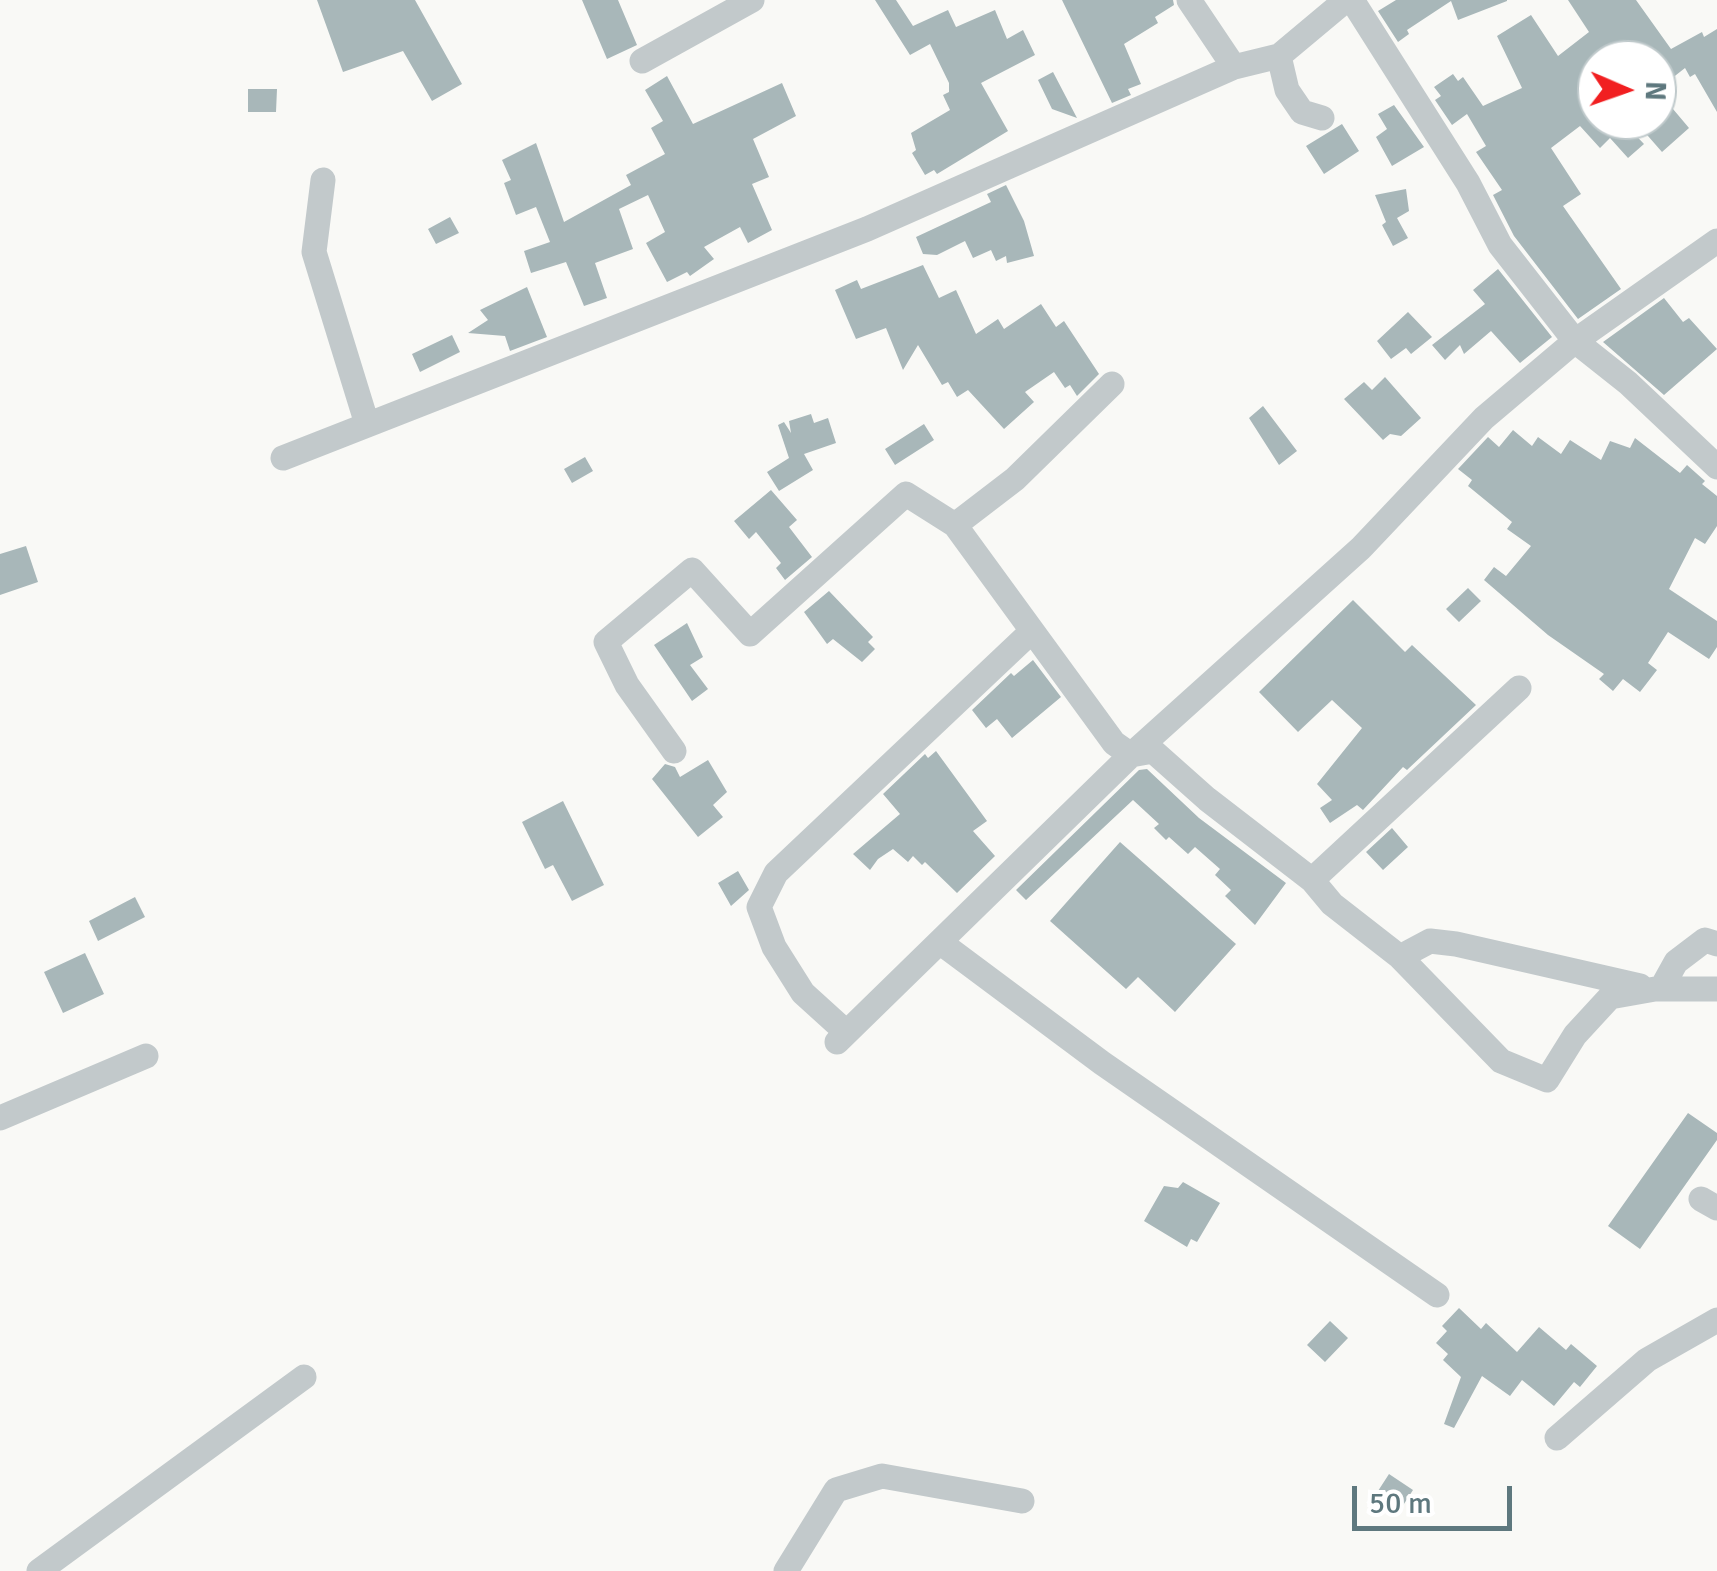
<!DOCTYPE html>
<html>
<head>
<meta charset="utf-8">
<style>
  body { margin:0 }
  #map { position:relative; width:1717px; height:1571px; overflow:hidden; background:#f9f9f6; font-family:Signika,sans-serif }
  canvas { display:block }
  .north { position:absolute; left:1577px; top:40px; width:100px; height:100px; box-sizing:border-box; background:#fff; border:2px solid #bfc9cb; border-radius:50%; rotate:92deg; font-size:28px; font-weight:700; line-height:40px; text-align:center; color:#5e787e }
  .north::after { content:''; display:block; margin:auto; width:35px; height:45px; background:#f11f21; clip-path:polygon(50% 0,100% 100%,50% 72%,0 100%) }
  .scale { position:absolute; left:1352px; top:1486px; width:160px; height:45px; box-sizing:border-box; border:5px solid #5e787e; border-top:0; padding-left:12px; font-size:30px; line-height:35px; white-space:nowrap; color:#5e787e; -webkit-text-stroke:8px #fff; paint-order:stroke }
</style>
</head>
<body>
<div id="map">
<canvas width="1717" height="1571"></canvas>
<div class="north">N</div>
<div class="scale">50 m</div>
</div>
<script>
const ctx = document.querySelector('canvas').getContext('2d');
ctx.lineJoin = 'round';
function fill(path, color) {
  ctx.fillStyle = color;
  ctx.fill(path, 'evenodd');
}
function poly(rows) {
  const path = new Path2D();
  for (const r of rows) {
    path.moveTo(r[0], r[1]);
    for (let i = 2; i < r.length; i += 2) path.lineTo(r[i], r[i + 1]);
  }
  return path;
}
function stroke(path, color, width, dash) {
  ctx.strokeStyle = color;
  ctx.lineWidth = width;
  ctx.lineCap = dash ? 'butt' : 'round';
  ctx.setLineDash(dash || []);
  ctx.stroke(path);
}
fill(poly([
  [317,0,415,0,462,84,432,101,403,51,343,72],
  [582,0,618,0,637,45,607,59],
  [875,0,896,0,913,26,948,10,956,27,995,10,1007,39,1023,30,1035,55,981,83,1008,131,937,174,934,170,925,175,912,153,916,150,911,133,950,110,943,95,949,92,949,83,930,44,910,55],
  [1062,0,1173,0,1174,5,1155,17,1158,23,1124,44,1141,84,1128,89,1131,95,1112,103],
  [1396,0,1507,0,1507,1,1458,20,1451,1,1407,30,1409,34,1398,42,1378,11],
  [1568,0,1636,0,1671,49,1702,32,1704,37,1717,29,1717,112,1695,74,1690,77,1685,68,1657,90,1689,128,1662,152,1641,128,1657,120,1657,60,1597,60,1597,120,1629,120,1625,124,1644,144,1628,158,1610,138,1600,148,1580,126,1551,148,1581,194,1563,206,1621,289,1578,319,1514,236,1493,195,1502,190,1476,152,1486,146,1467,114,1452,125,1435,100,1441,96,1434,87,1453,74,1458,81,1463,77,1483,106,1522,88,1497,36,1531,15,1558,56,1589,32],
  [1053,72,1077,118,1052,109,1038,80],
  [667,76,693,124,782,83,796,116,753,139,769,177,752,184,772,230,748,243,740,227,704,247,714,259,690,276,687,272,667,282,646,243,665,232,648,195,619,209,633,249,595,263,607,298,584,306,566,262,531,273,524,251,550,242,536,207,516,215,504,183,511,180,502,160,536,143,564,222,631,185,626,175,665,154,651,128,663,121,645,90],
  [248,89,277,89,276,112,248,112],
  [1394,105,1424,147,1392,166,1376,137,1387,129,1378,114],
  [1342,124,1359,151,1324,174,1306,146],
  [1006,185,1024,221,1034,256,1007,263,1006,256,996,261,991,250,973,258,965,241,937,255,923,254,916,237,991,202,987,194],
  [1406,189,1409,211,1397,218,1408,238,1393,246,1382,225,1386,222,1375,195],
  [450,217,459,233,436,244,428,229],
  [923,265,939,298,956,290,976,334,998,319,1004,329,1041,304,1056,327,1064,321,1099,374,1077,396,1070,385,1065,388,1054,372,1025,392,1034,402,1004,429,968,390,957,397,948,382,942,385,918,345,903,370,886,328,856,339,835,290,857,280,861,289],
  [1498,269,1552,337,1520,363,1491,331,1464,354,1460,345,1445,360,1432,345,1485,304,1473,290],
  [527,287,547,337,510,351,505,336,468,333,488,320,480,310],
  [1664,298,1683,322,1689,318,1717,349,1664,395,1603,342],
  [1408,312,1432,337,1411,354,1406,348,1391,359,1377,341],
  [452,335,460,352,420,372,412,354],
  [1385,377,1421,418,1401,436,1390,434,1383,440,1344,399,1364,382,1372,390],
  [1263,406,1297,451,1279,465,1249,418],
  [811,414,814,423,828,418,836,443,804,454,813,470,779,491,767,472,789,458,778,425,784,422,791,433,789,421],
  [924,424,934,440,895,465,885,449],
  [1513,430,1532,446,1538,437,1561,454,1570,440,1601,460,1610,441,1630,448,1635,438,1680,473,1687,465,1705,481,1702,484,1717,496,1717,526,1705,544,1695,538,1669,589,1717,621,1717,647,1709,659,1668,632,1648,663,1657,670,1640,692,1623,679,1613,691,1599,679,1604,674,1548,635,1484,580,1494,567,1506,576,1531,546,1507,529,1512,522,1468,486,1472,480,1458,469,1488,437,1499,447],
  [585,457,593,471,572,483,564,469],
  [771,490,797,520,789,527,812,557,785,580,776,568,781,563,756,532,749,539,734,521],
  [26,546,38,582,0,595,0,554],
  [1468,588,1481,601,1459,622,1446,609],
  [829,591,873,637,868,642,875,649,862,662,833,639,827,644,804,612],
  [1353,600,1405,652,1412,645,1476,705,1407,770,1403,767,1363,810,1357,805,1330,823,1320,808,1332,800,1317,784,1362,728,1332,700,1298,732,1259,692],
  [687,623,703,657,690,665,708,689,692,701,654,645],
  [1033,660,1061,697,1012,738,997,719,986,728,972,710,1011,673,1014,676],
  [936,751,987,821,973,831,995,856,957,893,925,862,922,865,913,856,908,862,893,849,878,859,870,870,853,854,900,814,883,794,925,754,928,758],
  [708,760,727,792,713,805,723,817,698,837,652,779,665,764,675,767,680,777],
  [1147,769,1199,818,1286,883,1255,925,1225,896,1231,890,1215,875,1220,869,1195,847,1188,854,1169,837,1166,840,1154,828,1159,824,1133,800,1026,900,1016,890,1139,770],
  [563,801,604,885,572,901,553,865,545,869,522,822],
  [1392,828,1408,847,1383,870,1366,852],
  [1120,842,1236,944,1175,1012,1138,977,1126,989,1050,921],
  [738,871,749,890,731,906,718,883],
  [135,897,145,917,98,941,89,921],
  [85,953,104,994,63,1013,44,972],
  [1688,1113,1717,1133,1717,1140,1640,1249,1608,1226],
  [1183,1182,1220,1203,1197,1242,1191,1239,1187,1247,1144,1221,1164,1186,1178,1188],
  [1459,1308,1481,1329,1486,1323,1517,1352,1539,1327,1566,1350,1571,1344,1597,1366,1580,1387,1574,1382,1554,1406,1522,1380,1510,1396,1482,1376,1454,1428,1444,1424,1461,1377,1443,1360,1448,1354,1436,1343,1447,1331,1442,1326],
  [1330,1321,1348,1338,1325,1362,1307,1345],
  [1389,1474,1413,1490,1402,1507,1378,1491]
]), '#a8b7b9');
stroke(poly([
  [1189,0,1234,67],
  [1352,0,1468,183,1500,245,1575,341,1628,383,1717,467],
  [1279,56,1287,90,1302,112,1322,118],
  [642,61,752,0],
  [323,180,314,252,367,424],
  [283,458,867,229,1234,67,1279,56,1346,0],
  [955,525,1015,479,1112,384],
  [674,751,627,685,606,642,692,570,750,634,906,494,955,525,1114,743,1131,755,1153,751,1207,799,1312,880,1519,688],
  [1312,880,1332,904,1400,957,1501,1061,1547,1080,1575,1035,1610,997,1655,989,1717,989],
  [941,943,1102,1063,1437,1295],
  [1400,957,1430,941,1456,944,1640,986],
  [1661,989,1676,962,1705,940,1717,944],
  [846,1032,803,993,774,947,759,907,776,873,1031,632],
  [837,1042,1131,755,1361,548,1484,418,1575,341,1717,241],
  [0,1118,146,1056],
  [1701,1199,1717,1208],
  [1557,1438,1647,1360,1717,1320],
  [39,1571,304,1377],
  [786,1571,836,1490,882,1476,1022,1501]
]), '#c2c9cb', 25);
</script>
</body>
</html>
